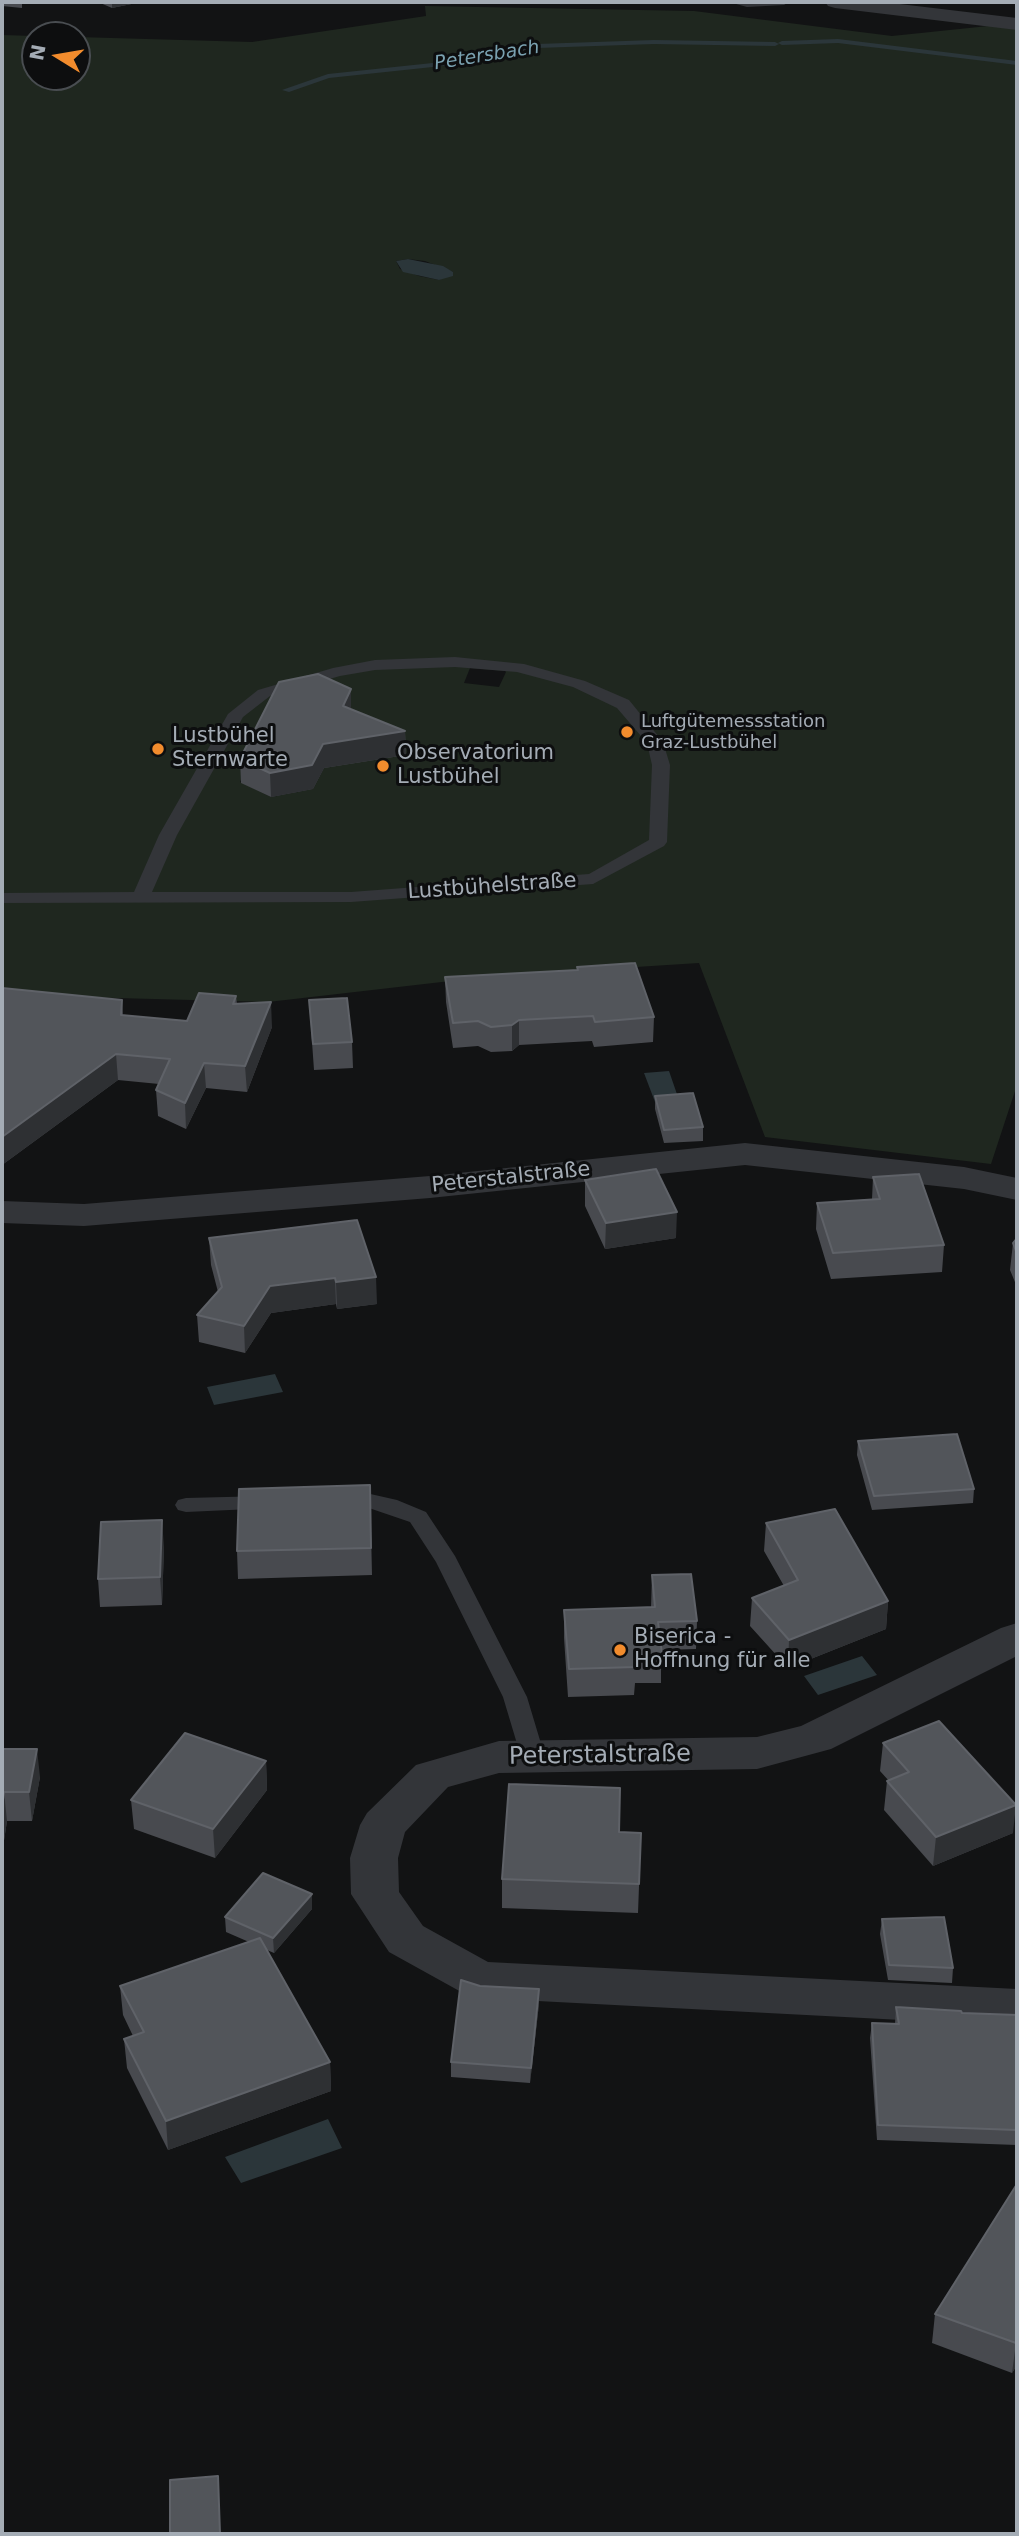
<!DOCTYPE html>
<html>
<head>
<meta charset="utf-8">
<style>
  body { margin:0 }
  #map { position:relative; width:1019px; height:2536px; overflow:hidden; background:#121314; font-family:"DejaVu Sans",sans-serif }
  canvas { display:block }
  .frame { position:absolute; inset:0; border:4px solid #a4acb5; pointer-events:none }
  .north { position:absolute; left:21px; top:21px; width:70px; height:70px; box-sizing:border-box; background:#0d0e0f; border:2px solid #494d51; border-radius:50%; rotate:281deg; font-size:19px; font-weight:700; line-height:28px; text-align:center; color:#a4acb5 }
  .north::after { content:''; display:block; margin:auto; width:24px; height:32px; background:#f28c2d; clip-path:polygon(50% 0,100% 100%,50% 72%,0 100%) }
</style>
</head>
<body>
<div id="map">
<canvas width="1019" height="2536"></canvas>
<div class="frame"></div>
<div class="north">N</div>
</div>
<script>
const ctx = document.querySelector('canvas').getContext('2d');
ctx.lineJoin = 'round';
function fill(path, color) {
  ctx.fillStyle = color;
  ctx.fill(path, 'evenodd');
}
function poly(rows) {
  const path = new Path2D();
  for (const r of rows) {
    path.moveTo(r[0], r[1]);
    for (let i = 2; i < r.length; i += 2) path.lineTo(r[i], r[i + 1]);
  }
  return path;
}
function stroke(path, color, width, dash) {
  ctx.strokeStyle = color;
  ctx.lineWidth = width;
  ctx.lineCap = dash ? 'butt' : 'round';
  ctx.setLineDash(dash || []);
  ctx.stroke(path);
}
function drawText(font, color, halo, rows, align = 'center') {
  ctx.font = font + ' "DejaVu Sans",sans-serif';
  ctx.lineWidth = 6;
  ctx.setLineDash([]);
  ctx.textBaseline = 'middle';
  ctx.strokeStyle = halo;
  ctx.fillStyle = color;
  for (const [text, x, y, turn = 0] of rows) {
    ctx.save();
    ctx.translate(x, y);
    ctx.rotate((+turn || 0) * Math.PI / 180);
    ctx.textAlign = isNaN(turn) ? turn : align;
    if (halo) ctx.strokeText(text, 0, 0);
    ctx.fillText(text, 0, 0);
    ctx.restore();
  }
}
fill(poly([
  [425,6,694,11,892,36,1017,23,1017,1085,991,1164,765,1137,699,963,494,976,268,1002,2,995,2,35,35,36,35,77,77,77,77,37,252,42,426,16],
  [408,259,425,261,453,272,439,280,419,276,400,269,396,261],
  [470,668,505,671,506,672,499,687,464,683],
  [250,761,324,768,313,789,271,797,240,782]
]), '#1f271f');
fill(poly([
  [408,259,443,266,453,272,453,276,439,280,403,272,396,261],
  [669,1071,679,1100,655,1102,644,1073],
  [275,1374,283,1392,214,1405,207,1387],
  [862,1656,877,1675,818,1695,804,1676],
  [328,2119,342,2148,241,2183,225,2157]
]), '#2b363a');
fill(poly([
  [838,39,1017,61,1017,65,838,43,782,45,778,43,782,41,838,39],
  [654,40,775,42,779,44,775,46,654,44,537,48,461,64,329,78,289,92,282,90,328,74,461,60,537,44,654,40]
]), '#2b363a');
fill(poly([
  [729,2,789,2,784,5,747,7,729,2],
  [455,657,524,664,585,681,629,700,663,742,670,765,667,842,664,846,593,884,351,902,2,903,2,893,134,892,159,835,228,714,258,690,333,668,375,660,455,657],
  [455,667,517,672,573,687,617,708,647,743,652,765,649,840,589,874,351,892,152,892,177,835,243,717,270,696,340,676,375,670,455,667],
  [366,1493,397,1500,426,1512,455,1556,527,1697,545,1757,542,1763,533,1766,524,1763,521,1757,503,1697,436,1562,410,1522,366,1507,336,1506,333,1501,336,1496,344,1494,366,1493],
  [266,1496,274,1498,277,1503,274,1508,186,1512,178,1510,175,1505,178,1500,186,1498,266,1496]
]), '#333539');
fill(poly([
  [825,2,883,2,1017,18,1017,30,835,8,828,6,825,2],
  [745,1143,964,1167,1017,1178,1017,1200,964,1189,745,1165,430,1198,84,1226,2,1223,2,1201,84,1204,430,1176,745,1143],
  [1017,1623,1017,1656,831,1749,757,1769,499,1773,448,1787,405,1832,398,1858,399,1892,423,1926,488,1962,1017,1989,1017,2026,480,1998,463,1993,389,1952,351,1894,350,1858,360,1825,367,1813,416,1765,499,1741,757,1737,801,1726,1001,1628,1017,1623]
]), '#333539');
fill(poly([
  [2,2,22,2,22,8,2,6],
  [98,2,141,2,112,8],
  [351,689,351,709,405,731,406,755,324,768,313,789,271,797,241,783,240,759],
  [577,967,654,1017,653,1042,594,1047,592,1041,519,1045,512,1051,491,1052,478,1046,453,1048,446,1002,445,977,577,970],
  [236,996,237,1004,272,1027,247,1092,206,1088,186,1129,158,1116,156,1090,159,1084,118,1080,2,1165,122,1000,123,1015,187,1021],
  [309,1000,352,1042,353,1068,314,1070],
  [655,1096,703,1127,703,1141,664,1143,655,1109],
  [873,1177,944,1245,942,1272,831,1279,816,1229,817,1203,872,1199],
  [585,1180,676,1238,605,1249,585,1206],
  [357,1220,377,1304,337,1309,336,1304,271,1313,245,1353,199,1342,197,1315,218,1292,211,1265,209,1238],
  [1017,1238,1017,1287,1010,1270,1013,1243],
  [858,1441,974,1489,973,1503,872,1510,857,1455],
  [370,1485,372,1575,238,1579,237,1551],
  [766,1523,888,1601,886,1629,788,1668,750,1626,752,1598,784,1586,764,1551],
  [164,1547,162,1605,100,1607,98,1579],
  [652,1575,697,1621,696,1649,661,1650,661,1683,635,1683,634,1695,568,1697,564,1638,564,1610,651,1608],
  [883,1743,1013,1833,933,1866,884,1810,887,1781,889,1781,880,1771],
  [2,1749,40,1777,32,1821,7,1821,3,1847,2,1847],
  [266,1761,267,1790,215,1858,134,1829,131,1800],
  [619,1832,641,1833,638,1913,502,1908,502,1879],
  [312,1909,274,1953,267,1950,330,2062,331,2091,168,2150,127,2068,124,2039,133,2036,123,2015,120,1986,249,1942,226,1932,225,1917],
  [882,1919,953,1968,952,1983,888,1980,880,1934],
  [539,2004,530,2083,451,2077,451,2062],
  [896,2007,962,2013,1017,2015,1017,2145,877,2140,870,2038,872,2023,895,2024],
  [1017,2184,1017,2365,1012,2373,932,2343,935,2314]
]), '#484a4f');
fill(poly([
  [112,2,141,2,112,8],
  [351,689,351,712,343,706],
  [405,731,406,755,324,768,313,789,271,797,270,773,323,744],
  [271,1002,272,1027,247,1092,245,1066],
  [519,1020,519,1045,512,1051,512,1025],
  [116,1054,118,1080,2,1165,2,1137],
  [204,1063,206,1088,186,1129,185,1103],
  [677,1212,676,1238,605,1249,606,1223],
  [376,1277,377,1304,337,1309,336,1282],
  [335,1278,336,1304,271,1313,245,1353,244,1326,270,1286],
  [162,1520,164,1547,162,1605,160,1577],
  [888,1601,886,1629,788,1668,789,1640],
  [37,1749,40,1777,32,1821,29,1792],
  [266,1761,267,1790,215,1858,213,1829],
  [4,1792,7,1821,3,1847,2,1833,2,1807],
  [1016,1805,1013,1833,933,1866,936,1837],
  [312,1894,312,1909,274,1953,273,1938],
  [539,1989,539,2004,530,2083,531,2068],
  [330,2062,331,2091,168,2150,166,2121],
  [1017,2342,1017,2365,1012,2373,1016,2343]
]), '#2e3033');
const building = poly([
  [318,674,351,689,343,706,405,731,323,744,312,765,270,773,240,759,279,682,318,674],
  [635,963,654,1017,595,1022,593,1016,519,1020,512,1025,491,1027,478,1021,453,1023,445,977,578,970,577,967,635,963],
  [2,988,122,1000,121,1015,187,1021,199,993,236,996,233,1004,271,1002,245,1066,204,1063,185,1103,156,1090,170,1059,116,1054,2,1137,2,988],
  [347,998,352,1042,313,1044,309,1000,347,998],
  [693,1093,703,1127,664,1130,655,1096,693,1093],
  [656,1169,677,1212,606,1223,585,1180,656,1169],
  [919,1174,944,1245,833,1253,817,1203,880,1199,873,1177,919,1174],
  [357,1220,376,1277,336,1282,335,1278,270,1286,244,1326,197,1315,222,1287,209,1238,357,1220],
  [1017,1238,1017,1254,1013,1243,1017,1238],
  [957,1434,974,1489,874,1496,858,1441,957,1434],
  [370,1485,371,1548,237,1551,239,1489,370,1485],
  [835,1509,888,1601,789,1640,752,1598,798,1580,766,1523,835,1509],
  [162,1520,160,1577,98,1579,101,1522,162,1520],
  [691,1574,697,1621,658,1622,662,1654,634,1655,635,1667,569,1669,564,1610,655,1607,652,1575,691,1574],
  [939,1721,1016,1805,936,1837,887,1781,909,1772,883,1743,939,1721],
  [185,1733,266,1761,213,1829,131,1800,185,1733],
  [2,1749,37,1749,29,1792,4,1792,2,1807,2,1749],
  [509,1784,620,1788,619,1832,641,1833,639,1884,502,1879,509,1784],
  [263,1873,312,1894,273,1938,225,1917,263,1873],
  [944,1917,953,1968,889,1965,882,1919,944,1917],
  [260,1938,330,2062,166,2121,124,2039,144,2032,120,1986,260,1938],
  [461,1980,480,1986,539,1989,531,2068,451,2062,461,1980],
  [896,2007,961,2011,962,2013,1017,2015,1017,2130,878,2125,872,2023,899,2024,896,2007],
  [1017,2184,1017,2342,1016,2343,935,2314,1017,2184],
  [218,2476,220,2534,170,2534,170,2480,218,2476]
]);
fill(building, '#52555a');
stroke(building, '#5f6268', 2);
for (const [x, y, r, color] of [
  [627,732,7,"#f28c2d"],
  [158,749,7,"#f28c2d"],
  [383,766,7,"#f28c2d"],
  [620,1650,7,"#f28c2d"]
]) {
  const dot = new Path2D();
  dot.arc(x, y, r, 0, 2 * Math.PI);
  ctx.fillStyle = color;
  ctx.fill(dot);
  stroke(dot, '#0d0e0f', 2.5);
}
drawText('18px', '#a4acb5', '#0d0e0f', [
  ["Luftgütemessstation",641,722],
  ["Graz-Lustbühel",641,743]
], 'left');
drawText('italic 19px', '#7aa1b0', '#0d0e0f', [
  ["Petersbach",487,56,-9]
]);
drawText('21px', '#a4acb5', '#0d0e0f', [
  ["Lustbühel",172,737],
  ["Sternwarte",172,761],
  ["Observatorium",397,754],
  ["Lustbühel",397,778],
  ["Biserica -",634,1638],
  ["Hoffnung für alle",634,1662]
], 'left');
drawText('21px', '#a4acb5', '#0d0e0f', [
  ["Lustbühelstraße",492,887,-4],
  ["Peterstalstraße",511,1178,-6]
]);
drawText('24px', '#a4acb5', '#0d0e0f', [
  ["Peterstalstraße",600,1756,-1]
]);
</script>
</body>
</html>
